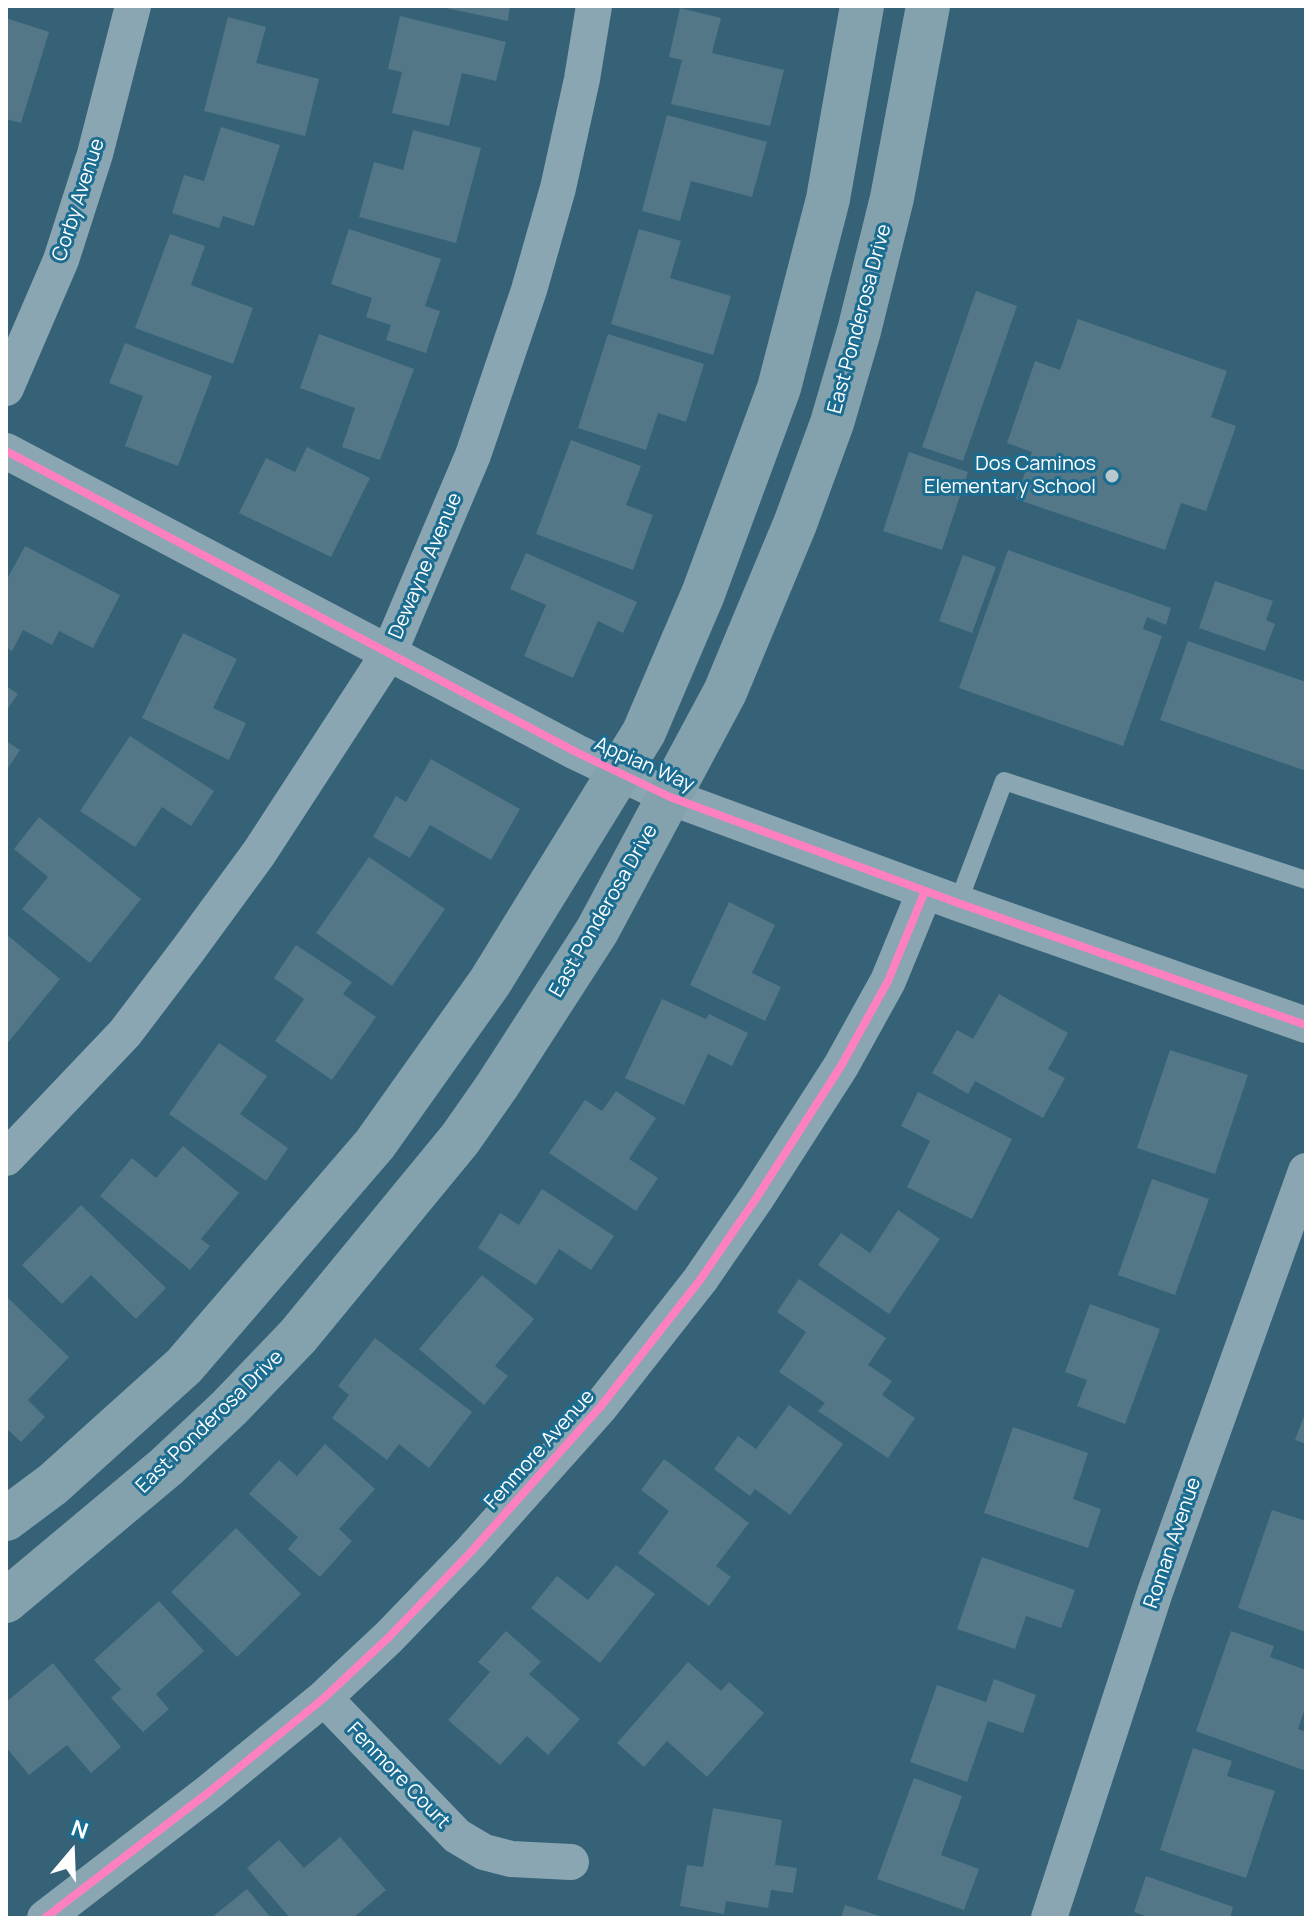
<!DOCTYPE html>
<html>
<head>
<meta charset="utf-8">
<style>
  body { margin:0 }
  #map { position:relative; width:1312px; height:1924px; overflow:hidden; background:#356276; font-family:Manrope,sans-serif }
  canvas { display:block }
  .frame { position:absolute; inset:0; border:8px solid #fff; pointer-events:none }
  .north { position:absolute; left:32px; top:1812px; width:80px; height:80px; -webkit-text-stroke:6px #1a6c91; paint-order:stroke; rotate:19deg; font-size:22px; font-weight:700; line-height:32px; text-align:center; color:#fff }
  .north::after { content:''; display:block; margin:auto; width:28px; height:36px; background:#fff; clip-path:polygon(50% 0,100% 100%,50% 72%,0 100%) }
</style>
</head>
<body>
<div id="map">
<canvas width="1312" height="1924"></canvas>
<div class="frame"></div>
<div class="north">N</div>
</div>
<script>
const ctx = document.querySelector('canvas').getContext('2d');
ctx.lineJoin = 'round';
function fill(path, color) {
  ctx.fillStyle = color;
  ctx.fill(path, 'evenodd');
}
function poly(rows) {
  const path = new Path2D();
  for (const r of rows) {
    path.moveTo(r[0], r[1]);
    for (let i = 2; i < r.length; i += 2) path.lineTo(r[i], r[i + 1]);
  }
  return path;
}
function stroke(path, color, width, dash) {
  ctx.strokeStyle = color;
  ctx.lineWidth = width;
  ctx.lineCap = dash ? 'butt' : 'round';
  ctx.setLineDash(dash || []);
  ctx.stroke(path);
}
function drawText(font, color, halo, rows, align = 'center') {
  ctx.font = font + ' Manrope,sans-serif';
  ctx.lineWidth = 6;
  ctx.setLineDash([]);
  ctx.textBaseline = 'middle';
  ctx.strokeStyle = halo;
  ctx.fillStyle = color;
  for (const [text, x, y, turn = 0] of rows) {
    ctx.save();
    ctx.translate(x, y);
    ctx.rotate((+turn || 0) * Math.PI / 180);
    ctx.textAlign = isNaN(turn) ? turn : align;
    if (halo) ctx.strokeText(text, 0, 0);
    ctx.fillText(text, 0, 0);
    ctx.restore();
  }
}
fill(poly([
  [436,6,510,6,508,21],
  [680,8,721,18,712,53,784,70,770,126,671,104,682,60,669,57],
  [400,16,506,42,496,81,462,73,449,126,392,113,402,72,388,69],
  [228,17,266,27,256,63,319,79,305,136,204,111],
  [6,18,49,32,21,123,6,119],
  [667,115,767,142,752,197,691,181,680,221,642,211],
  [221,127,280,145,254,226,223,216,219,228,172,213,184,175,204,181],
  [413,130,481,148,456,243,359,217,374,162,403,170],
  [349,229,441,259,425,306,440,311,426,353,386,340,391,325,366,317,372,298,331,284],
  [639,229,681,241,670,278,731,296,713,355,611,324],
  [170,234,205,246,191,285,253,308,233,364,135,328],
  [976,291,1017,306,963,461,922,447],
  [1078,319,1227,371,1211,417,1236,426,1206,511,1181,503,1165,550,1016,499,1032,452,1007,443,1035,361,1060,370],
  [319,334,414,369,380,460,342,447,355,408,300,388],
  [608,334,704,364,686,422,658,413,646,450,578,428],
  [125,343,212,376,178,466,125,446,143,396,109,383],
  [571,440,641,466,626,505,653,515,633,570,536,534],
  [307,447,370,478,331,557,239,513,266,458,295,472],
  [909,452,968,472,942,550,883,531],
  [25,546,120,595,93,648,59,631,52,645,23,630,12,651,6,647,6,581],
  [1008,550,1171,608,1166,625,1147,617,1143,629,1162,636,1123,746,959,688],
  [526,553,637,602,623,633,598,621,573,678,524,656,546,605,510,589],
  [963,555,996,567,972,633,939,621],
  [1215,581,1273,601,1266,620,1275,624,1265,651,1199,628],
  [183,633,237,659,213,708,246,723,229,760,142,718],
  [1188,641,1306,682,1306,771,1160,720],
  [6,686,18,694,6,711],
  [130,736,214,791,191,826,162,807,135,847,80,811],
  [6,741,20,750,6,771],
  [431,759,520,809,491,860,430,825,410,858,373,837,396,796,406,802],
  [39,817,141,899,90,963,22,909,48,877,14,849],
  [369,857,445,909,392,986,316,933],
  [729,902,775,925,752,973,781,987,765,1021,690,985],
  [6,934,60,979,6,1045],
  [296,945,352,982,343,994,376,1017,332,1080,275,1041,304,999,274,978],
  [999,994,1068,1033,1048,1069,1065,1078,1043,1118,975,1081,968,1094,932,1073,957,1030,973,1039],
  [662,999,706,1019,709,1014,748,1033,732,1066,708,1054,684,1105,625,1078],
  [219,1043,267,1076,240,1114,288,1148,266,1181,169,1114],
  [1170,1050,1248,1075,1215,1174,1137,1148],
  [616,1091,656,1118,629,1159,658,1178,636,1211,549,1153,585,1100,602,1111],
  [918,1092,1012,1139,972,1219,907,1187,930,1141,901,1126],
  [183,1146,239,1193,201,1239,210,1246,190,1270,100,1196,132,1158,156,1178],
  [1152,1179,1209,1199,1175,1295,1118,1275],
  [542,1189,614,1236,591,1270,559,1249,536,1285,478,1248,500,1213,519,1225],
  [81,1205,166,1288,136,1319,91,1275,62,1304,22,1265],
  [898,1210,940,1239,889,1314,818,1265,841,1233,870,1253],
  [482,1275,534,1319,495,1366,508,1376,484,1405,419,1349],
  [799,1279,886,1338,868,1365,892,1381,882,1395,915,1418,888,1458,818,1411,825,1403,779,1372,806,1332,777,1312],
  [6,1296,69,1357,28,1400,45,1417,21,1442,6,1428],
  [1090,1304,1160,1329,1125,1424,1077,1406,1087,1380,1065,1372],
  [375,1338,472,1412,429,1468,399,1444,387,1460,332,1418,349,1395,338,1386],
  [789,1405,843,1444,790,1515,755,1489,750,1496,714,1469,738,1436,756,1449],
  [1306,1411,1306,1444,1295,1440],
  [1013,1427,1088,1453,1073,1499,1101,1509,1088,1548,984,1513],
  [325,1444,375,1489,339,1529,352,1541,320,1577,288,1549,298,1537,249,1494,279,1460,297,1476],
  [664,1459,749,1523,716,1566,731,1577,709,1606,638,1553,669,1511,641,1490],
  [1272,1510,1306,1521,1306,1632,1238,1608],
  [236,1528,301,1594,237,1657,171,1592],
  [982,1557,1075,1590,1061,1628,1026,1616,1015,1649,957,1629],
  [616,1565,655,1594,600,1663,531,1608,557,1576,588,1600],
  [159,1601,204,1651,156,1694,169,1709,143,1732,111,1698,121,1689,94,1660],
  [506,1631,541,1662,529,1674,580,1719,548,1755,527,1736,500,1765,448,1720,490,1672,478,1662],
  [1231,1631,1274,1646,1270,1657,1306,1670,1306,1705,1298,1729,1306,1732,1306,1771,1196,1731],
  [688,1662,721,1691,729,1682,764,1713,707,1777,667,1741,644,1767,617,1743],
  [53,1663,121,1747,91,1773,67,1745,29,1775,6,1747,6,1702],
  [994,1679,1036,1695,1023,1733,988,1721,967,1782,910,1762,937,1685,986,1702],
  [1193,1748,1232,1761,1227,1776,1275,1791,1246,1878,1160,1850],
  [914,1778,962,1796,941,1855,979,1869,964,1910,877,1879],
  [713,1808,782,1820,775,1865,797,1868,793,1893,771,1890,768,1908,726,1901,724,1914,680,1906,687,1865,703,1867],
  [340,1837,386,1890,353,1918,290,1918,247,1868,279,1840,304,1868],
  [1146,1876,1233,1907,1230,1918,1151,1918,1134,1912],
  [247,1889,271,1918,211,1918],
  [845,1905,883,1917,883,1918,841,1918]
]), '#537787');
stroke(poly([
  [958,903,1004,781,1306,880]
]), '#8aa6b2', 18);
stroke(poly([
  [6,388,61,260,95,154,133,6],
  [6,451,576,752,670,797,958,903,1306,1025],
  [6,1158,125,1033,188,950,259,853,389,653,473,455,529,290,558,188,582,79,594,6],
  [324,1698,457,1836,484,1852,511,1859,571,1862],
  [45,1918,209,1792,324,1698,389,1637,470,1553,601,1406,700,1280,757,1197,841,1066,888,981,925,891],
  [1049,1918,1155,1592,1306,1171]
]), '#8aa6b2', 36);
stroke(poly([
  [6,1519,53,1484,184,1366,375,1144,490,982,644,732,703,594,779,388,828,199,862,6],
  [6,1601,166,1467,229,1408,298,1336,460,1139,497,1086,597,931,725,692,795,524,832,423,859,331,892,198,928,6]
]), '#84a2ad', 44);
stroke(poly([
  [6,451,576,752,670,797,958,903,1306,1025],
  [45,1918,209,1792,324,1698,389,1637,470,1553,601,1406,700,1280,757,1197,841,1066,888,981,925,891]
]), '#ff80c0', 8);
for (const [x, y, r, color] of [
  [1112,476,8,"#b8c8cf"]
]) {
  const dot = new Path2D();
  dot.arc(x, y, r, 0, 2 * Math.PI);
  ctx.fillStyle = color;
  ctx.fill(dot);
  stroke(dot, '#1a6c91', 3);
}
drawText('20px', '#fff', '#1a6c91', [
  ["Corby Avenue",79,200,-72],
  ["East Ponderosa Drive",860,319,-75],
  ["Dewayne Avenue",426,566,-67],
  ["Appian Way",644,765,24],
  ["East Ponderosa Drive",604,911,-60],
  ["East Ponderosa Drive",210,1422,-44],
  ["Fenmore Avenue",540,1450,-48],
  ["Roman Avenue",1173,1543,-71],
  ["Fenmore Court",398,1776,46]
]);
drawText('20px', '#fff', '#1a6c91', [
  ["Dos Caminos",1096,464],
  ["Elementary School",1096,487]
], 'right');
</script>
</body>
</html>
